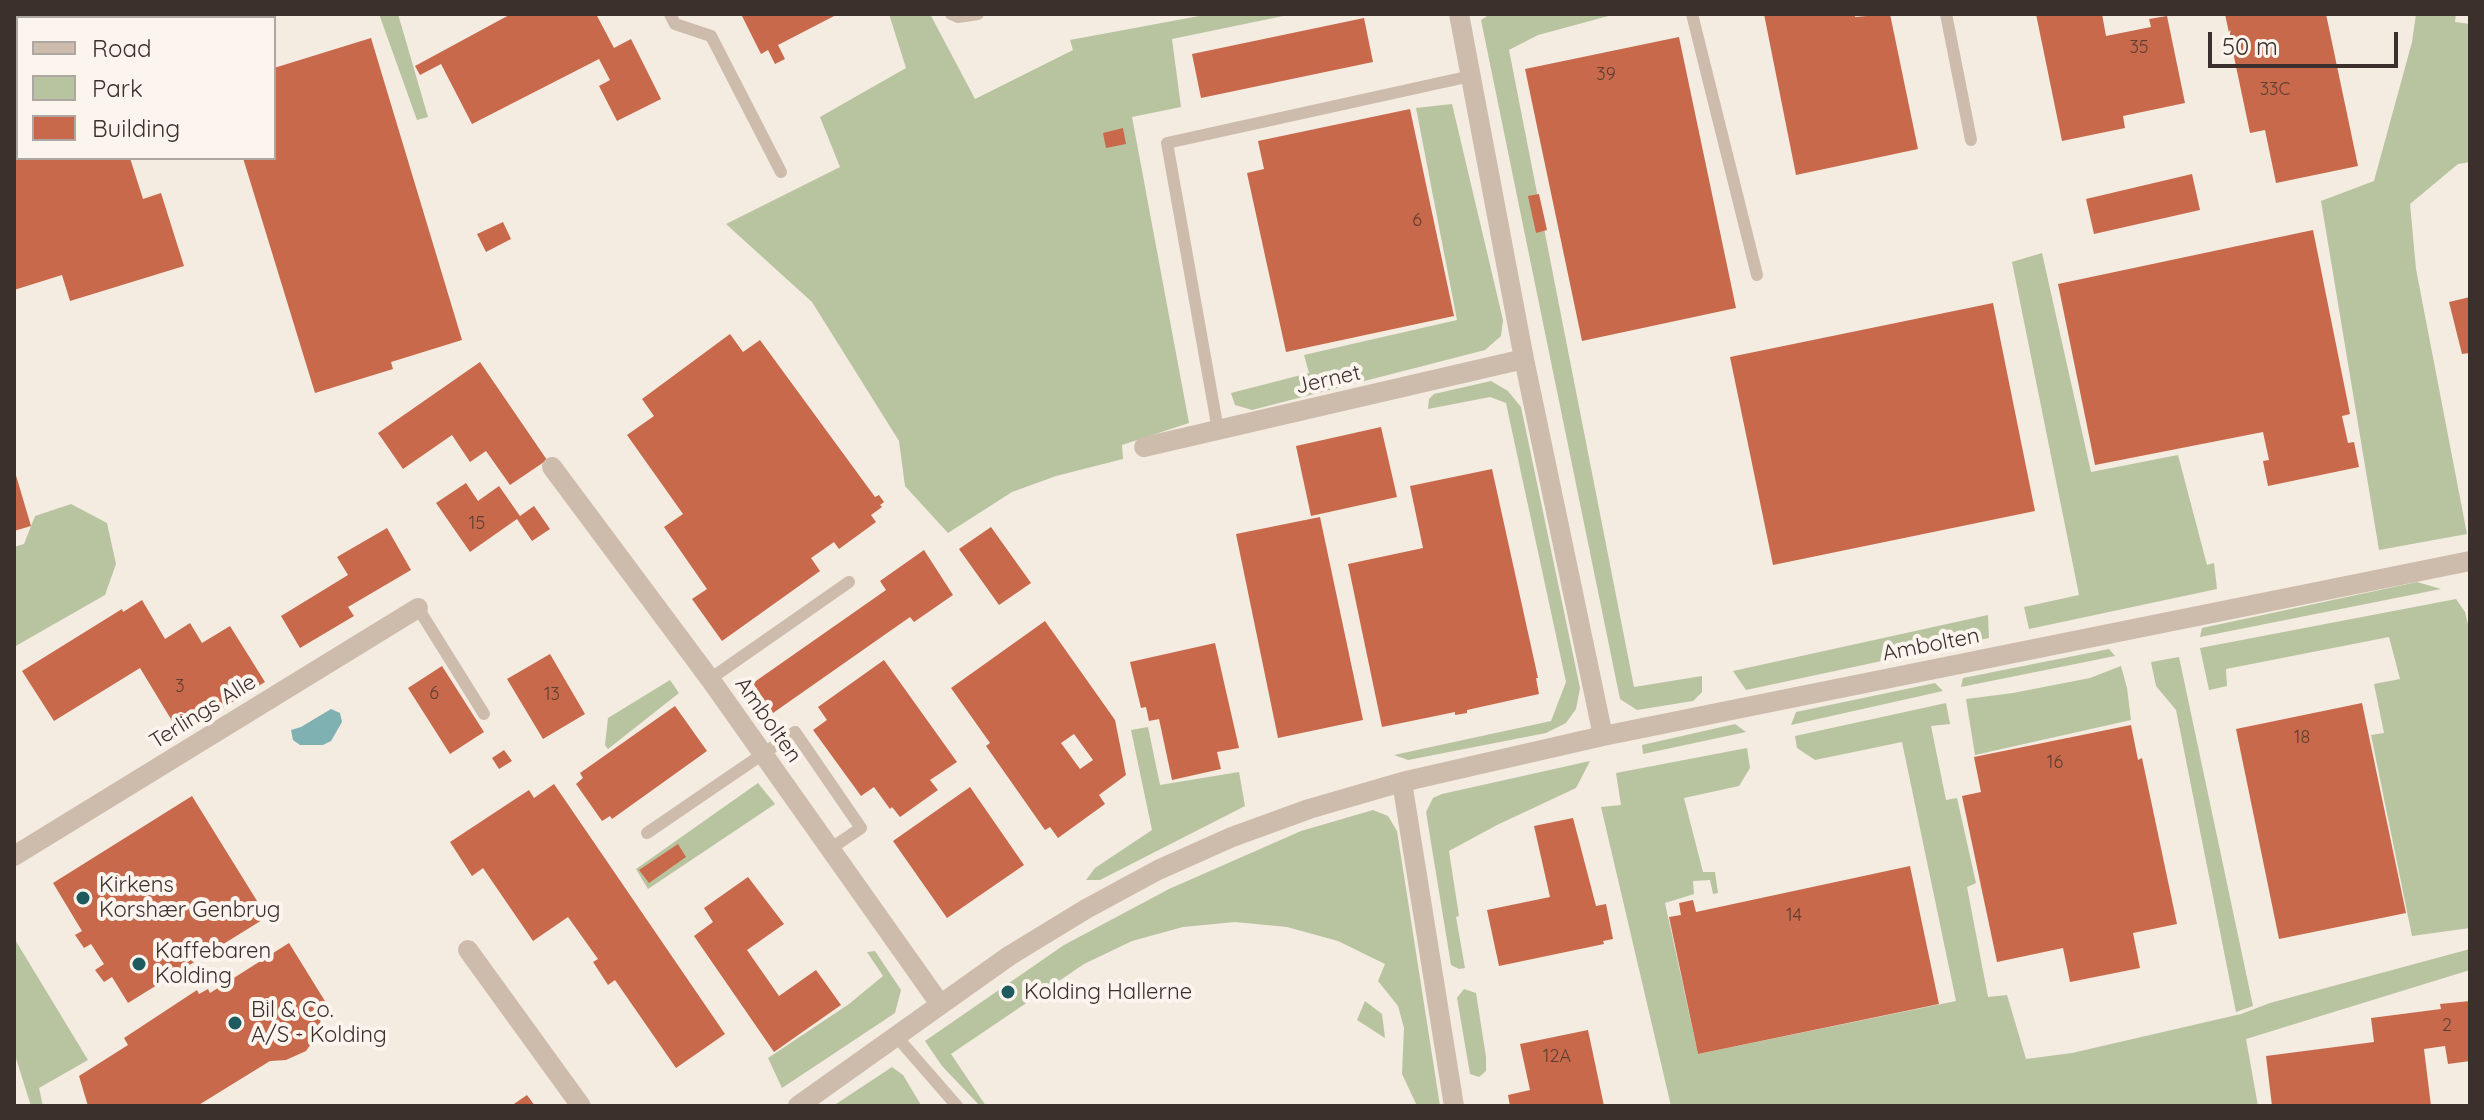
<!DOCTYPE html>
<html>
<head>
<meta charset="utf-8">
<style>
  body { margin:0 }
  #map { position:relative; width:2484px; height:1120px; overflow:hidden; background:#f4ebe1; font-family:Quicksand,sans-serif }
  canvas { display:block }
  .frame { position:absolute; inset:0; border:16px solid #3b302b; pointer-events:none }
  .legend { position:absolute; left:16px; top:16px; width:260px; height:144px; box-sizing:border-box; background:#fbf5ee; border:2px solid #aea6a0; margin:0; padding:10px 14px; list-style:none; font-size:24px; color:#3b302b }
  .legend li { display:flex; align-items:center; gap:16px; height:40px }
  .legend b { width:40px; border:2px solid #aea6a0 }
  .scale { position:absolute; left:2208px; top:32px; width:190px; height:36px; box-sizing:border-box; border:4px solid #3b302b; border-top:0; padding-left:10px; font-size:24px; line-height:28px; white-space:nowrap; color:#3b302b; -webkit-text-stroke:6px #fbf5ee; paint-order:stroke }
</style>
</head>
<body>
<div id="map">
<canvas width="2484" height="1120"></canvas>
<div class="frame"></div>
<ul class="legend">
<li><b style="height:10px;background:#cdbbac"></b>Road</li>
<li><b style="height:22px;background:#b8c4a0"></b>Park</li>
<li><b style="height:22px;background:#c8694b"></b>Building</li>
</ul>
<div class="scale">50 m</div>
</div>
<script>
const ctx = document.querySelector('canvas').getContext('2d');
ctx.lineJoin = 'round';
function fill(path, color) {
  ctx.fillStyle = color;
  ctx.fill(path, 'evenodd');
}
function poly(rows) {
  const path = new Path2D();
  for (const r of rows) {
    path.moveTo(r[0], r[1]);
    for (let i = 2; i < r.length; i += 2) path.lineTo(r[i], r[i + 1]);
  }
  return path;
}
function stroke(path, color, width, dash) {
  ctx.strokeStyle = color;
  ctx.lineWidth = width;
  ctx.lineCap = dash ? 'butt' : 'round';
  ctx.setLineDash(dash || []);
  ctx.stroke(path);
}
function drawText(font, color, halo, rows, align = 'center') {
  ctx.font = font + ' Quicksand,sans-serif';
  ctx.lineWidth = 8;
  ctx.setLineDash([]);
  ctx.textBaseline = 'middle';
  ctx.strokeStyle = halo;
  ctx.fillStyle = color;
  for (const [text, x, y, turn = 0] of rows) {
    ctx.save();
    ctx.translate(x, y);
    ctx.rotate((+turn || 0) * Math.PI / 180);
    ctx.textAlign = isNaN(turn) ? turn : align;
    if (halo) ctx.strokeText(text, 0, 0);
    ctx.fillText(text, 0, 0);
    ctx.restore();
  }
}
fill(poly([
  [379,14,398,14,428,117,417,120],
  [889,14,930,14,975,99,1073,50,1070,40,1210,14,1293,14,1172,39,1181,107,1132,117,1189,423,1122,445,1123,459,1056,476,1012,492,948,533,905,486,899,441,812,302,726,224,840,167,820,117,906,68],
  [1490,14,1616,14,1538,35,1509,50,1634,687,1702,676,1702,692,1693,701,1637,710,1620,699,1481,20],
  [2416,14,2456,14,2455,22,2470,24,2470,162,2458,164,2410,204,2416,269,2467,534,2379,550,2321,201,2374,181,2412,42],
  [1452,104,1503,320,1501,336,1485,350,1252,410,1235,405,1231,393,1309,373,1304,355,1457,320,1416,108],
  [2042,253,2091,472,2178,455,2207,565,2214,563,2217,589,2029,629,2024,607,2079,595,2012,262],
  [1491,381,1508,391,1521,407,1580,688,1576,709,1566,723,1546,733,1408,760,1394,755,1551,721,1566,682,1506,403,1490,397,1428,409,1429,399,1434,394],
  [71,504,107,523,116,564,105,595,14,647,14,547,24,544,35,516],
  [2417,582,2441,589,2200,637,2202,628],
  [2456,599,2465,612,2470,633,2470,928,2412,936,2371,735,2384,733,2374,684,2400,679,2389,637,2226,669,2227,686,2209,690,2200,648],
  [1988,615,1989,638,1746,690,1733,671],
  [2109,649,2115,656,1961,687,1963,678],
  [2179,657,2253,1006,2236,1012,2176,710,2156,686,2151,662],
  [2121,666,2127,688,2131,720,1975,755,1966,699,2013,693,2090,678],
  [670,680,679,693,608,749,605,745,608,718],
  [1935,683,1943,691,1791,725,1796,712],
  [1946,703,1950,724,1931,726,1946,800,1957,798,1976,883,1967,887,1988,997,2007,995,2026,1059,2072,1053,2241,1014,2270,1003,2470,949,2470,970,2246,1039,2258,1106,1671,1106,1601,807,1621,805,1616,773,1747,748,1750,768,1739,786,1684,798,1703,872,1715,872,1718,893,1713,894,1710,880,1693,881,1694,894,1665,903,1698,1054,1956,1001,1902,742,1815,760,1797,748,1795,736],
  [1735,724,1746,732,1643,754,1642,745],
  [1148,727,1160,785,1239,772,1245,806,1100,880,1086,880,1095,868,1152,830,1131,730],
  [1590,761,1576,788,1497,825,1449,851,1459,916,1456,917,1465,968,1459,969,1451,965,1426,812,1433,798,1442,794],
  [758,783,775,804,648,889,636,869],
  [1373,810,1388,816,1397,831,1440,1106,1417,1106,1402,1074,1404,1028,1398,1006,1378,981,1385,964,1338,941,1287,927,1235,922,1183,927,1132,941,1084,964,951,1054,986,1106,980,1106,942,1066,925,1041,1064,945,1169,889,1301,831],
  [14,938,88,1060,39,1088,43,1106,31,1106,14,1052],
  [875,951,901,990,895,1013,782,1088,768,1058,849,1004,883,976,867,952],
  [1464,989,1476,993,1486,1057,1486,1071,1479,1077,1470,1074,1457,998],
  [1365,1001,1382,1014,1385,1038,1357,1020],
  [892,1067,903,1075,921,1105,833,1106]
]), '#b8c4a0');
fill(poly([
  [331,709,340,713,342,722,331,741,323,745,300,745,293,740,291,730,301,727]
]), '#7fb0b2');
fill(poly([
  [14,14,51,14,52,18,18,18,18,51,14,52],
  [511,14,596,14,614,48,631,39,661,99,617,121,599,86,610,80,599,59,472,124,441,64,420,75,415,66],
  [741,14,838,14,778,45,785,59,775,64,768,50,761,54],
  [1764,14,1855,14,1855,17,1890,14,1918,149,1796,175],
  [2036,14,2102,14,2106,36,2151,27,2149,19,2167,16,2185,103,2123,116,2125,128,2062,141],
  [2225,14,2326,14,2358,166,2276,183,2265,130,2250,133],
  [1364,18,1373,62,1201,98,1192,54],
  [1679,37,1736,308,1582,341,1525,69],
  [371,38,462,340,391,362,393,369,315,393,243,158,274,158,274,68],
  [1410,109,1454,316,1286,352,1247,173,1264,169,1258,141],
  [1123,128,1126,144,1106,148,1103,133],
  [18,156,18,158,130,158,143,199,161,193,184,266,70,301,62,275,14,290,14,157],
  [2192,174,2200,210,2094,234,2086,199],
  [1539,194,1547,230,1536,233,1528,196],
  [503,222,511,239,486,252,477,234],
  [2313,230,2350,414,2342,416,2348,443,2354,442,2359,467,2268,486,2263,461,2269,460,2263,432,2095,465,2058,284],
  [2470,297,2470,353,2462,354,2449,302],
  [1993,303,2035,511,1773,565,1730,357],
  [730,334,743,352,760,340,875,497,879,495,884,502,880,505,882,507,871,515,876,522,839,549,834,542,811,558,820,571,722,641,692,599,707,589,664,527,683,514,627,435,654,416,642,399],
  [480,362,547,460,510,485,486,451,470,462,452,435,403,469,378,433],
  [1381,427,1397,497,1311,516,1296,446],
  [1492,469,1538,678,1536,678,1539,694,1467,710,1467,713,1455,715,1455,712,1382,727,1348,564,1423,548,1410,486],
  [15,472,31,526,14,531,14,473],
  [466,483,478,501,499,486,520,516,534,506,550,529,532,541,517,519,470,552,436,503],
  [1320,517,1363,720,1278,738,1236,534],
  [991,527,1031,583,999,605,959,549],
  [387,528,411,570,348,607,354,616,300,648,281,616,348,575,337,557],
  [924,550,953,595,914,622,910,617,773,713,753,683,886,590,880,581],
  [142,600,165,639,190,623,202,643,230,626,265,682,180,734,140,668,54,721,22,671,122,609,123,612],
  [1045,621,1115,720,1126,775,1099,795,1105,804,1058,838,1050,827,1045,830,986,746,990,743,951,688],
  [1074,734,1093,760,1080,769,1061,743],
  [1215,643,1239,748,1217,752,1221,769,1172,780,1159,719,1149,721,1146,707,1141,708,1130,662],
  [550,654,585,714,543,739,507,679],
  [884,660,957,762,930,780,938,790,900,817,892,807,890,809,874,787,861,796,813,730,827,720,818,707],
  [442,666,484,732,450,754,408,688],
  [2362,703,2406,913,2279,939,2236,729],
  [675,706,707,751,612,819,610,816,602,821,576,784,583,778,580,773],
  [2131,725,2138,760,2142,758,2177,924,2133,933,2140,968,2070,982,2063,948,1997,962,1962,796,1981,792,1974,757],
  [504,750,512,761,499,769,492,758],
  [554,784,725,1034,676,1068,615,980,608,985,593,962,598,959,568,917,533,941,483,868,472,876,450,842,529,790,534,798],
  [970,787,1024,865,947,918,893,841],
  [192,796,267,917,128,1003,112,977,104,982,95,970,104,964,91,944,84,948,75,935,82,931,53,883],
  [1573,818,1596,906,1606,904,1613,939,1603,941,1604,944,1499,966,1487,910,1550,897,1534,826],
  [678,844,686,857,649,883,639,870],
  [1910,866,1939,1004,1698,1054,1669,917,1681,915,1679,903,1693,900,1696,912],
  [748,877,784,924,747,950,779,996,816,970,841,1005,774,1052,694,936,713,922,704,908],
  [289,943,328,1006,322,1010,319,1032,306,1051,286,1060,270,1061,197,1106,88,1106,79,1076,128,1045,124,1038,197,990,199,994,208,989,210,993],
  [2470,1001,2470,1061,2448,1064,2445,1046,2424,1049,2431,1106,2272,1106,2266,1056,2374,1042,2371,1018,2441,1009,2440,1004],
  [1588,1030,1604,1106,1510,1106,1508,1095,1530,1090,1520,1044],
  [527,1095,535,1106,511,1106]
]), '#c8694b');
stroke(poly([
  [670,14,675,24,711,36,781,172],
  [951,14,958,17,978,14],
  [1692,14,1757,275],
  [1946,14,1971,140],
  [1218,430,1167,143,1471,76],
  [418,608,484,714],
  [710,679,849,582],
  [647,833,795,732,861,828,830,849],
  [896,1036,957,1106]
]), '#cdbbac', 12);
stroke(poly([
  [1459,14,1524,359,1603,736],
  [1144,447,1524,359],
  [552,467,710,679,940,1004],
  [1402,782,1454,1106],
  [14,856,418,608],
  [468,950,581,1106],
  [798,1106,1009,956,1086,909,1158,870,1232,837,1309,809,1402,782,1603,736,2470,561]
]), '#cdbbac', 20);
for (const [x, y, r, color] of [
  [83,898,8,"#1f5a5e"],
  [139,964,8,"#1f5a5e"],
  [1008,992,8,"#1f5a5e"],
  [235,1023,8,"#1f5a5e"]
]) {
  const dot = new Path2D();
  dot.arc(x, y, r, 0, 2 * Math.PI);
  ctx.fillStyle = color;
  ctx.fill(dot);
  stroke(dot, '#fbf5ee', 3);
}
drawText('18px', '#5e3e33', null, [
  ["35",2139,48],
  ["39",1606,75],
  ["33C",2275,90],
  ["6",1417,221],
  ["15",477,524],
  ["3",180,687],
  ["6",434,694],
  ["13",552,695],
  ["18",2302,738],
  ["16",2055,763],
  ["14",1794,916],
  ["2",2447,1026],
  ["12A",1557,1057]
]);
drawText('22px', '#3b302b', '#fbf5ee', [
  ["Jernet",1328,380,-13],
  ["Ambolten",1931,645,-11],
  ["Terlings Alle",203,712,-32],
  ["Ambolten",768,720,55]
]);
drawText('22px', '#3b302b', '#fbf5ee', [
  ["Kirkens",99,885],
  ["Korshær Genbrug",99,910],
  ["Kaffebaren",155,951],
  ["Kolding",155,976],
  ["Kolding Hallerne",1024,992],
  ["Bil & Co.",251,1010],
  ["A/S - Kolding",251,1035]
], 'left');
</script>
</body>
</html>
